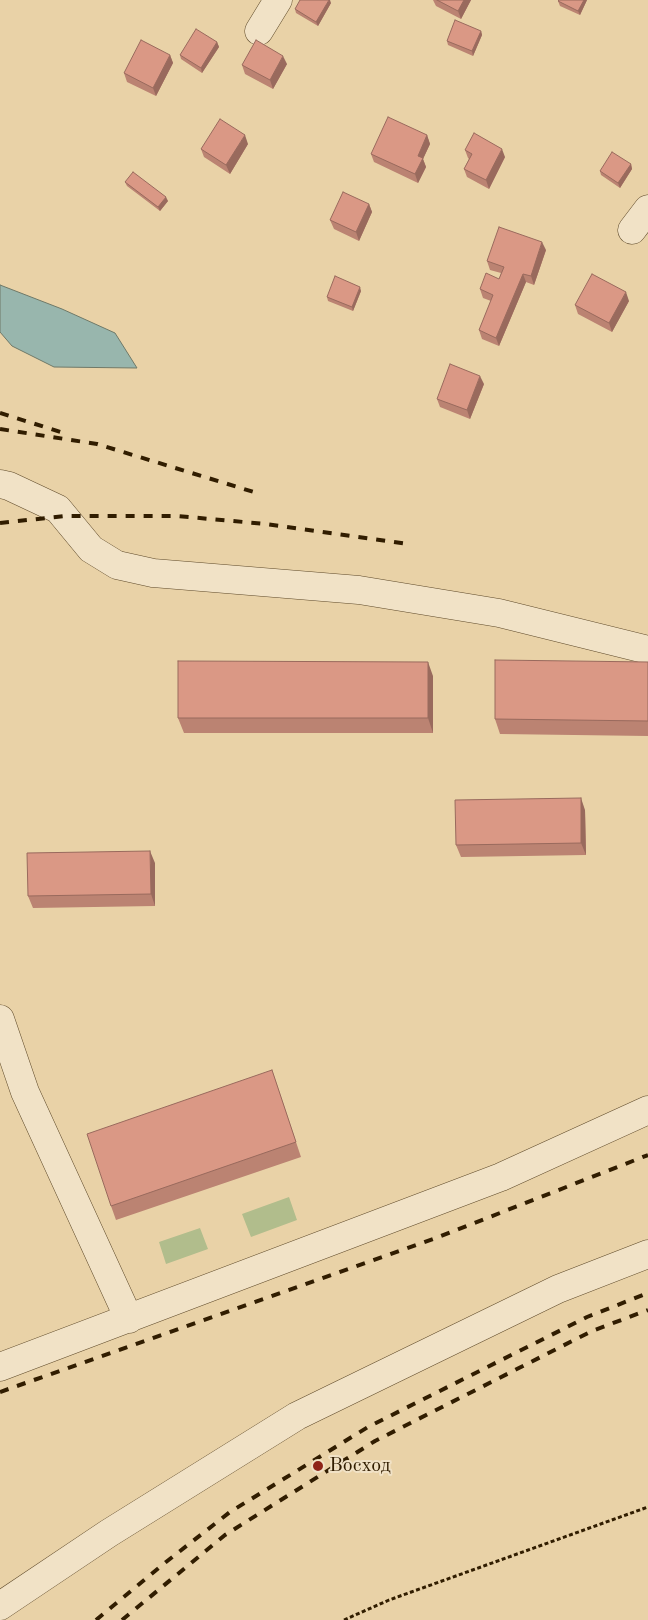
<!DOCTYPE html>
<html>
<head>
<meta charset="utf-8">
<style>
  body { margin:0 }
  canvas { display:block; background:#e9d2a7 }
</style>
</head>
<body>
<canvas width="648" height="1620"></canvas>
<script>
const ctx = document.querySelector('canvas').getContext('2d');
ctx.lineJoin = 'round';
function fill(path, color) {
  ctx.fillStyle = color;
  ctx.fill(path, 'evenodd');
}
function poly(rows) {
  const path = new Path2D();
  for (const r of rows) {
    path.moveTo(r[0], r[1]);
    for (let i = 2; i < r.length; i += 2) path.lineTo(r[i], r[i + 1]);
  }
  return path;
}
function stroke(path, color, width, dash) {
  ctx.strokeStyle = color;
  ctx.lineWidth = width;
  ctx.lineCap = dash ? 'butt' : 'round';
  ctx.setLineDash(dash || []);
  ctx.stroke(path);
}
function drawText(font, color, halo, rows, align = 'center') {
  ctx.font = font + ' "Old Standard TT",serif';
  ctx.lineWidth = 4;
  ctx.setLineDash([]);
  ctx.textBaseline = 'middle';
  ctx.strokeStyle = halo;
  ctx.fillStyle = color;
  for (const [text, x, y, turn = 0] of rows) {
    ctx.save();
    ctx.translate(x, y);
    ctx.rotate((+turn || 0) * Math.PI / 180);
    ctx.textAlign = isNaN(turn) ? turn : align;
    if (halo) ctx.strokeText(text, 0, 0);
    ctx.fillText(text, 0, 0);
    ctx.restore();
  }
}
fill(poly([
  [289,1197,297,1220,251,1237,242,1214],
  [200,1228,208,1249,166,1264,159,1242]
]), '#b1bd8c');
const water = poly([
  [0,285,62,309,115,333,137,368,54,367,12,346,0,332,0,285]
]);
fill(water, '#98b6ad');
stroke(water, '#6f7968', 1);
const minor = poly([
  [259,31,278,0],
  [632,230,648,209],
  [0,484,9,486,58,509,91,549,117,565,153,573,359,590,499,613,648,650],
  [0,1019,25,1092,129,1319],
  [0,1367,501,1177,648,1110],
  [0,1606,109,1533,297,1416,558,1289,648,1254]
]);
stroke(minor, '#5f4a2a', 29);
stroke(poly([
  [344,1620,389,1600,648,1507]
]), '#311d00', 3, [4, 2.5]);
stroke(minor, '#f1e2c6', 28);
stroke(poly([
  [0,413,64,433],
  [0,429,97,444,257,493],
  [0,523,65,516,177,516,266,524,409,544],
  [0,1392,436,1238,648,1155],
  [96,1620,166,1562,230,1512,368,1427,587,1317,648,1293],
  [122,1620,225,1535,375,1441,592,1331,648,1310]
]), '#311d00', 4, [9, 9]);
fill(poly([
  [433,0,471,0,461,19,436,6],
  [559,0,587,0,580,15,560,6,558,1],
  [331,3,318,26,296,13,295,9],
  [481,31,482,35,473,56,448,45,447,41],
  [217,42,219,47,202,73,181,59,180,55],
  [170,55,173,63,156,96,127,82,124,73],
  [287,64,273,89,245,74,242,65],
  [427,135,430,144,423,159,426,167,418,183,374,162,371,154],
  [248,144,230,174,204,157,201,149],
  [465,150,505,157,489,189,467,177,464,169,469,159,468,158],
  [631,164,632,169,620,188,601,175,600,171],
  [125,182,168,201,160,211,127,186],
  [369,204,372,212,359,241,334,229,330,220],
  [546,250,534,285,526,282,499,346,482,339,479,330,491,301,483,298,480,289,499,279,501,273,490,270,487,261],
  [361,291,353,311,328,301,327,297],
  [629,301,612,332,578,314,575,305],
  [484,384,470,419,440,407,437,399],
  [648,662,648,736,500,734,495,719],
  [433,676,433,733,184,733,178,718],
  [585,810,586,855,461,857,456,845],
  [155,863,155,906,33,908,28,896],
  [272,1070,301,1157,116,1220,111,1206]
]), '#bb8372');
fill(poly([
  [329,0,330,0,331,3,318,26,316,22],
  [464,0,471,0,461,19,458,11],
  [584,0,587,0,580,15,578,11],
  [481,31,482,35,473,56,472,51],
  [217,42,219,47,202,73,201,68],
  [170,55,173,63,156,96,153,88],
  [283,56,287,64,273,89,270,80],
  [245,135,248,144,230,174,226,165],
  [427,135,430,144,423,159,426,167,418,183,415,174,418,156],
  [502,149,505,157,489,189,486,180],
  [631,164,632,169,620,188,618,183],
  [166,197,168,201,160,211,158,207],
  [369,204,372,212,359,241,356,232],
  [542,242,546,250,534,285,531,276],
  [523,274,526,282,499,346,496,338],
  [360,287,361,291,353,311,352,307],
  [626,292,629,301,612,332,609,323],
  [480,376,484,384,470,419,467,410],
  [428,662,433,676,433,733,428,718],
  [581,798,585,810,586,855,581,843],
  [150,851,155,863,155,906,151,894]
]), '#996a5d');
const building = poly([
  [300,0,329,0,316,22,295,9,300,0],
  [437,0,464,0,458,11,437,0],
  [559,0,584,0,578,11,558,1,559,0],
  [455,20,481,31,472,51,447,41,455,20],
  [196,29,217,42,201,68,180,55,196,29],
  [141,40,170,55,153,88,124,73,141,40],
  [256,40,283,56,270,80,242,65,256,40],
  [388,117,427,135,418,156,423,158,415,174,371,154,388,117],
  [220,119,245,135,226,165,201,149,220,119],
  [474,133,502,149,486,180,464,169,472,154,465,150,474,133],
  [612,152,631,164,618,183,600,171,612,152],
  [133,172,166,197,158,207,125,182,133,172],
  [343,192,369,204,356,232,330,220,343,192],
  [499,227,542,242,531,276,523,274,496,338,479,330,493,295,480,289,486,273,499,279,504,267,487,261,499,227],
  [592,274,626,292,609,323,575,305,592,274],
  [335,276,360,287,352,307,327,297,335,276],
  [450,364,480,376,467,410,437,399,450,364],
  [495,660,648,662,648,721,495,719,495,660],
  [178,661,428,662,428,718,178,718,178,661],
  [581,798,581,843,456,845,455,800,581,798],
  [150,851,151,894,28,896,27,853,150,851],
  [272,1070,296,1142,111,1206,87,1134,272,1070]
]);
fill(building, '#da9885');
stroke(building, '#996a5d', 1);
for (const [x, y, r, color] of [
  [318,1466,6,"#8f2418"]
]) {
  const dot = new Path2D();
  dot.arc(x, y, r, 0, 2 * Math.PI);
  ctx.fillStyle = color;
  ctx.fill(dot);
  stroke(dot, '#f1e2c6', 2);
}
drawText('20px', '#311d00', '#f1e2c6', [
  ["Восход",329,1466]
], 'left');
</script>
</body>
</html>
